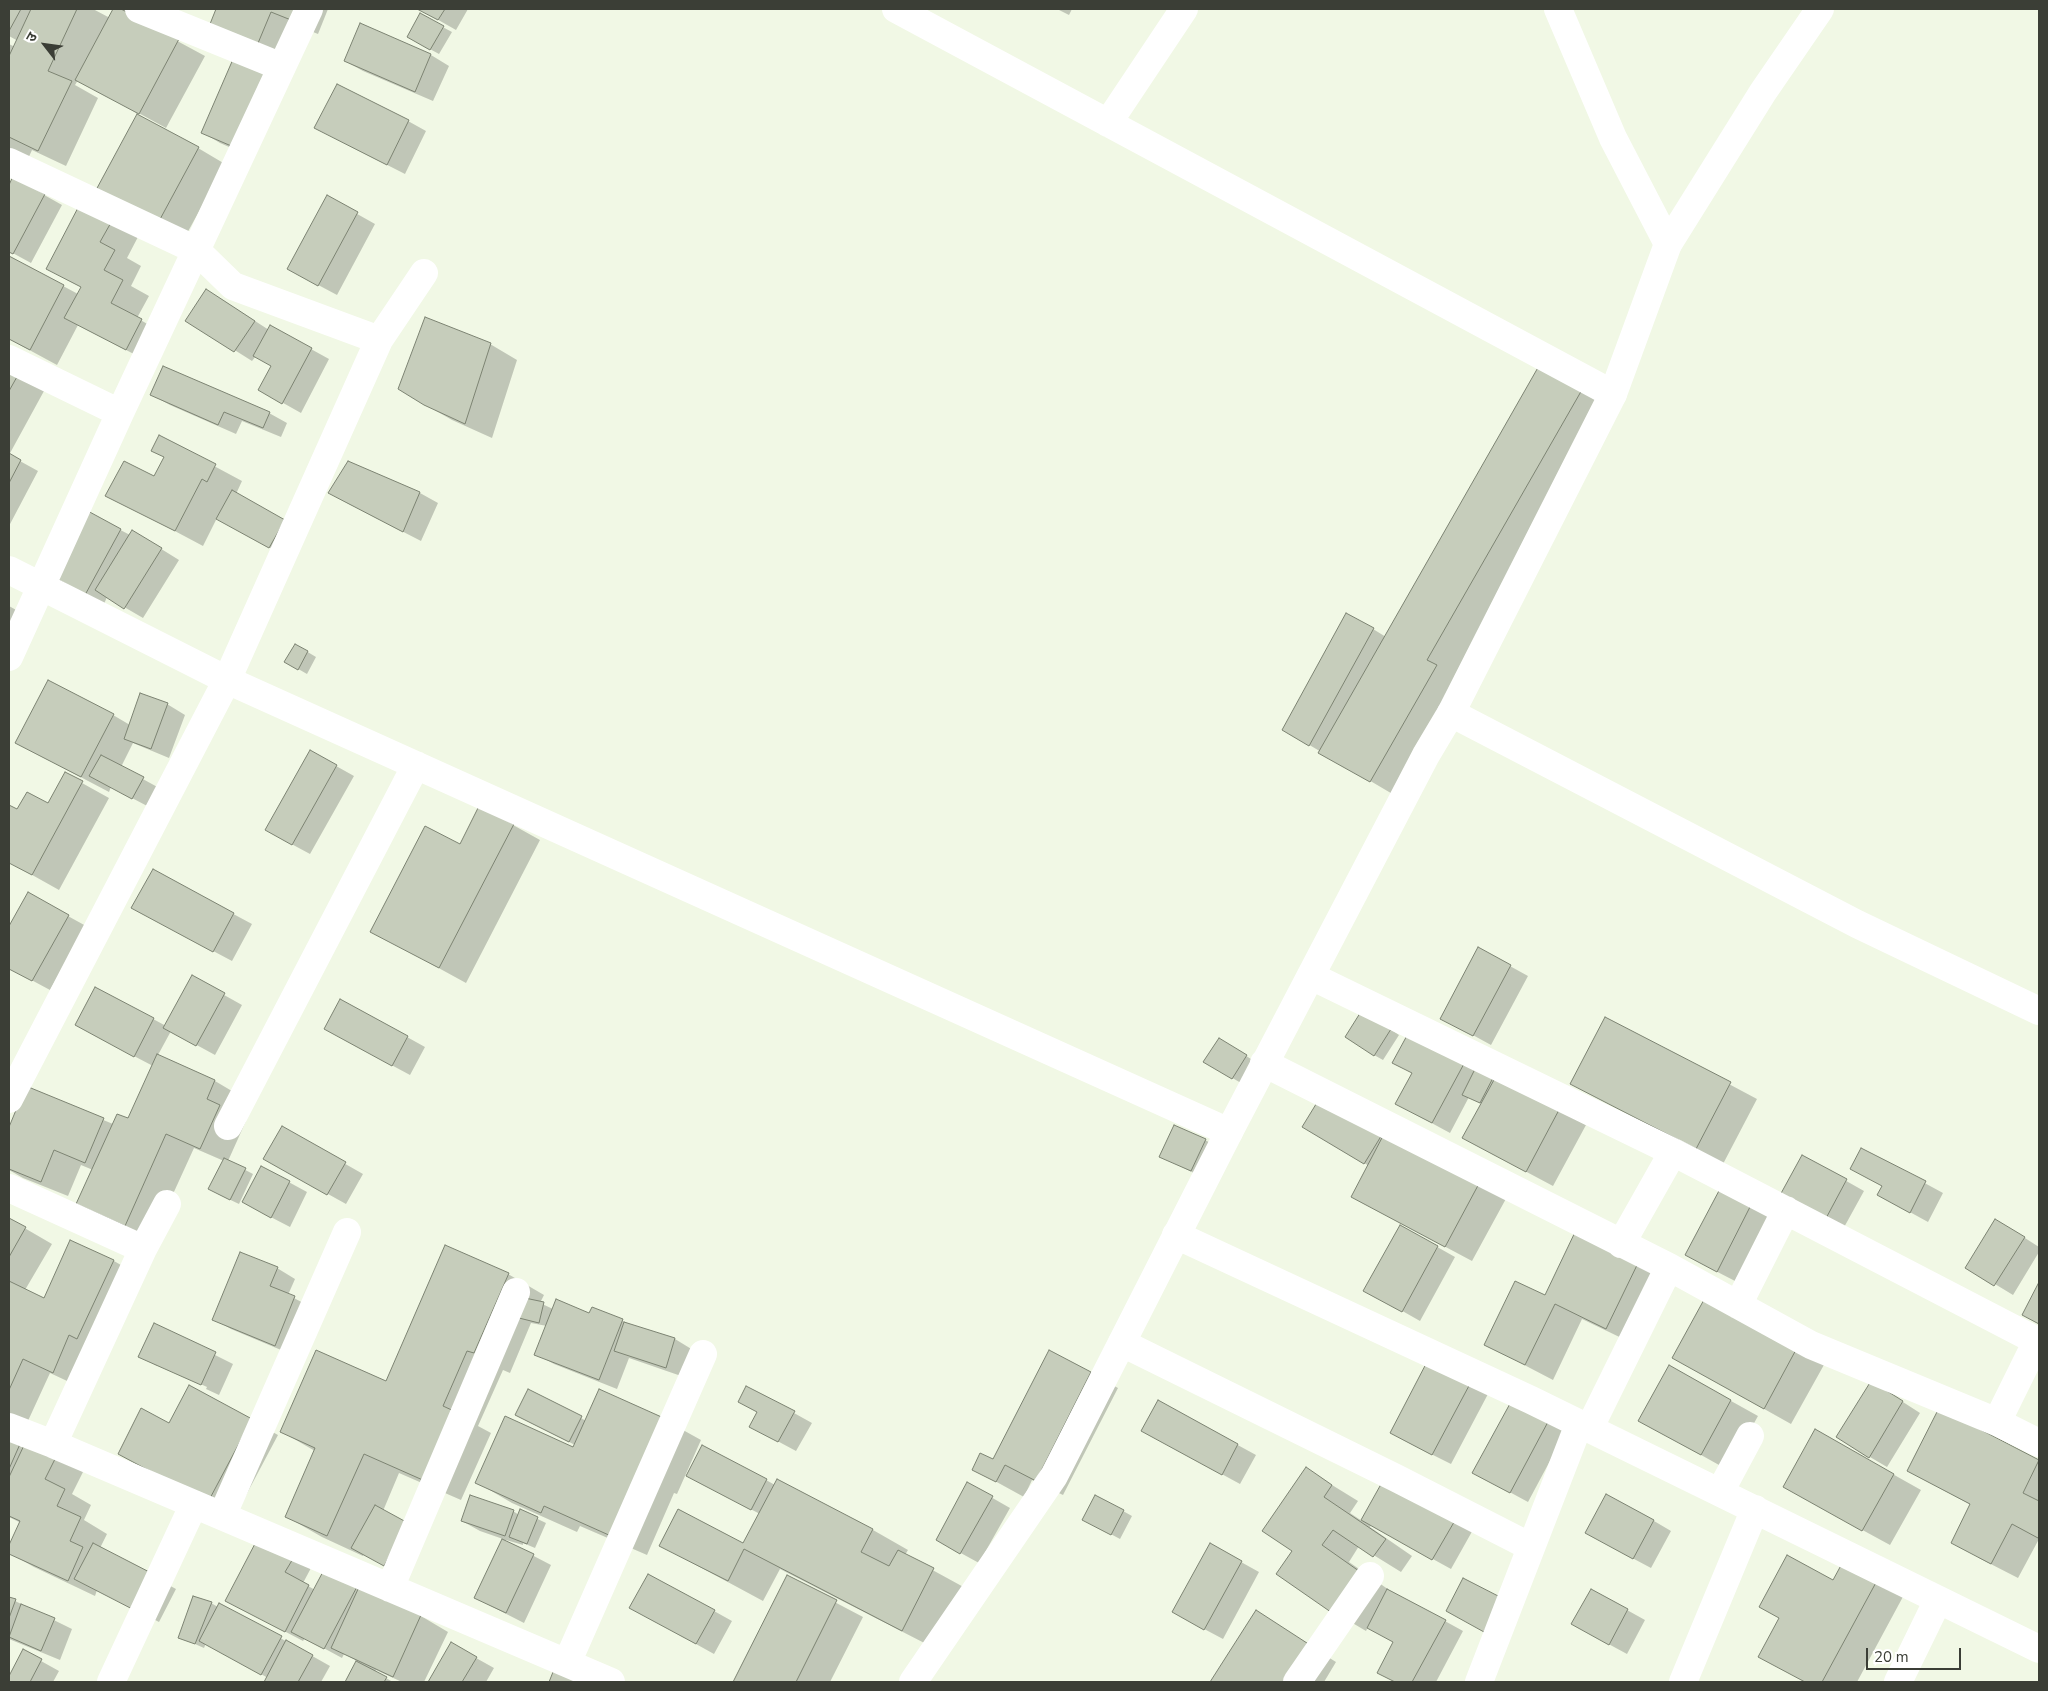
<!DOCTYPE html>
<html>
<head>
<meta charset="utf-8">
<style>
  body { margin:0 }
  #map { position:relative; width:2048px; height:1691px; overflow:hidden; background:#f1f8e5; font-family:"Nunito Sans","Noto Sans Devanagari",sans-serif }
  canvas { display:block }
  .frame { position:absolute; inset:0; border:10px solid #3b3e36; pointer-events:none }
  .north { position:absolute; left:20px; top:20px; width:50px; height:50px; -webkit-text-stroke:4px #fff; paint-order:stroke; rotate:300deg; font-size:14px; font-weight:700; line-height:20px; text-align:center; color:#3b3e36 }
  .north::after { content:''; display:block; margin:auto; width:18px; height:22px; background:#3b3e36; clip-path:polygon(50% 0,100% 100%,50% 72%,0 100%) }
  .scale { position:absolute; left:1866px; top:1648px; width:95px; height:22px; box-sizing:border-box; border:2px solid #3b3e36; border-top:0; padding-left:6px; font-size:15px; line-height:18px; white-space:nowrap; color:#3b3e36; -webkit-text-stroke:4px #fff; paint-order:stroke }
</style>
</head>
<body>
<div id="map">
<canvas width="2048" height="1691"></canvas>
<div class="frame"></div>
<div class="north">उ</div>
<div class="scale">20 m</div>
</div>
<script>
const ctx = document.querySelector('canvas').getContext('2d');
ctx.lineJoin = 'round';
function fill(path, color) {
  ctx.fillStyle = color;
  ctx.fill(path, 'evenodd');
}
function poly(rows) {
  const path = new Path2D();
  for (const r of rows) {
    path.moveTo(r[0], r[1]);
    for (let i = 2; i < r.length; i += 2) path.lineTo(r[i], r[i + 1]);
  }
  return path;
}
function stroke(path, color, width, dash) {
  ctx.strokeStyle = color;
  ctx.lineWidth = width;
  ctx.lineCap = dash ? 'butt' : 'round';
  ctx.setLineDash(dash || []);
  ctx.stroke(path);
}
fill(poly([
  [9,9,93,9,110,18,114,9,118,9,205,56,166,128,78,80,75,85,98,98,66,166,32,150,27,161,9,153,9,44,15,47,18,41,9,36],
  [217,9,328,9,318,34,298,26,283,62,209,28],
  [419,9,468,9,456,30],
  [1057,9,1072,9,1069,15],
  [420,15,452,32,439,54,408,37],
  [361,25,431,55,449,66,433,101,363,71,345,61],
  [238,52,254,158,220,143,202,132],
  [408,121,426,131,405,174,334,138],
  [198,148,225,164,185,237,124,204],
  [14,178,62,205,31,263,9,251,9,187],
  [327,197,375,224,337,295,307,279],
  [82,203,139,235,127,258,141,266,131,286,149,296,137,318,168,336,153,364,78,325,57,365,9,339,9,257,78,294,82,287],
  [207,290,269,330,271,327,329,359,301,413,260,390,272,366,256,356,252,361,187,320],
  [490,344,517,360,492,438,452,420,424,404],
  [1540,365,1617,410,1406,802,1284,730,1373,629,1386,637],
  [9,371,44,391,9,455,38,471,9,526],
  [152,395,269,413,287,423,281,437,242,421,236,434,170,405],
  [160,437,242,481,236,494,302,531,287,557,217,518,203,546,107,495,154,478,165,457],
  [349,463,420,493,438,503,421,541,347,503],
  [86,512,130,535,150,542,179,560,143,618,107,597,104,604,69,585],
  [9,606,18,611,9,627],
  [296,645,316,657,307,674,286,662],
  [167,704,185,715,169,758,133,743,121,767,161,789,151,808,111,787,109,792,16,743,113,715,130,725],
  [311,752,354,776,310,854,284,840],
  [82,783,109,798,59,890,9,862,9,806,18,811,49,805],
  [513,825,540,840,466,983,371,931,460,846],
  [153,871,252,924,232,961,151,918],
  [28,894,86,926,50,990,9,968,9,929],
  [1479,949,1528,976,1491,1045,1460,1028],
  [192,977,242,1005,215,1055,171,1031,158,1055,215,1081,242,1097,234,1114,246,1121,228,1161,253,1174,239,1204,218,1194,224,1161,194,1148,152,1240,104,1219,93,1170,81,1165,68,1196,23,1178,9,1170,9,1131,26,1088,113,1124,128,1120,153,1066,94,1035,96,988,166,1026],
  [1371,1016,1399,1035,1383,1060,1374,1055],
  [1605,1018,1757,1099,1723,1164,1572,1083],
  [1411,1031,1586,1125,1553,1186,1491,1153,1482,1104,1469,1097,1450,1133,1415,1114],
  [407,1037,425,1047,410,1075,343,1039],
  [1228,1044,1254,1061,1241,1083,1205,1062],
  [1322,1097,1508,1195,1472,1261,1380,1212,1369,1166,1304,1126],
  [282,1128,363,1174,346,1204,265,1159],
  [1205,1140,1223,1150,1209,1181,1161,1156],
  [1862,1149,1943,1193,1928,1222,1897,1205],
  [1802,1156,1864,1191,1842,1231,1798,1207],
  [261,1167,307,1192,290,1227,261,1212],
  [1722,1188,1770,1215,1735,1281,1704,1265],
  [9,1219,52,1244,25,1290,44,1299,71,1242,114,1261,140,1276,80,1387,50,1373,27,1423,9,1415],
  [1400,1226,1455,1257,1420,1321,1383,1300],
  [1578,1230,1667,1275,1634,1344,1582,1319,1553,1380,1486,1345,1545,1297],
  [2014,1231,2039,1247,2039,1252,2013,1295,1967,1267],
  [277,1268,295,1279,288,1295,313,1308,293,1355,231,1329,214,1319],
  [508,1274,544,1295,540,1303,553,1309,590,1314,593,1309,632,1325,675,1339,693,1350,684,1377,629,1358,617,1389,554,1364,536,1354,547,1326,531,1323,510,1373,503,1370,478,1426,491,1433,461,1500,399,1473,383,1511,402,1575,364,1554,363,1556,322,1537,287,1517,315,1451,282,1432,387,1383],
  [1707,1297,1825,1363,1791,1424,1700,1373],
  [155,1325,233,1364,219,1395,206,1389,207,1387,157,1364,157,1366,140,1356],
  [1049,1351,1118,1388,1063,1495,1032,1480,1024,1497,973,1469,993,1461],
  [1670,1367,1758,1416,1728,1470,1667,1436],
  [1471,1383,1488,1394,1451,1464,1409,1443],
  [1889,1393,1920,1413,1887,1467,1870,1457],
  [1512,1401,1566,1431,1528,1502,1491,1482],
  [1159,1402,1256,1455,1240,1484,1161,1441],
  [1940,1410,2039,1461,2039,1539,2018,1578,1979,1558,1971,1505,1908,1471],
  [794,1413,812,1423,796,1451,768,1436],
  [581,1418,586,1421,665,1420,701,1440,677,1494,674,1493,647,1555,580,1526,577,1532,512,1503,476,1482,574,1448,575,1445,534,1424],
  [251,1420,278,1435,235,1516,146,1469,169,1425],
  [1816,1431,1921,1490,1890,1545,1811,1502],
  [9,1441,24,1448,84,1470,72,1494,91,1505,84,1520,107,1534,100,1548,176,1589,159,1622,97,1590,95,1596,34,1567,9,1553,9,1548,21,1523,9,1517],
  [1306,1469,1358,1501,1350,1513,1362,1521,1385,1478,1474,1528,1451,1569,1371,1525,1370,1527,1412,1556,1401,1572,1359,1546,1349,1562,1392,1592,1463,1631,1436,1682,1396,1682,1379,1672,1395,1642,1368,1627,1366,1631,1339,1615,1293,1550],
  [766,1480,775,1485,777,1481,873,1530,908,1550,905,1555,969,1590,938,1650,780,1569,763,1601,661,1546,744,1545,760,1514,706,1486],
  [968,1484,1010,1508,979,1563,937,1540],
  [513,1511,519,1515,521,1511,546,1523,535,1548,523,1543,523,1545,506,1540,505,1541,551,1565,524,1623,475,1598,503,1539,480,1531,462,1521],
  [1123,1511,1132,1516,1120,1539,1092,1524],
  [1654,1521,1671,1531,1651,1568,1604,1543],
  [259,1540,311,1568,303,1583,315,1590,327,1568,376,1596,421,1616,448,1632,424,1682,402,1682,376,1670,375,1672,393,1682,346,1682,357,1661,344,1654,342,1658,305,1638,303,1641,227,1601],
  [1845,1560,1905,1593,1857,1682,1806,1682,1787,1672],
  [1241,1562,1259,1572,1223,1639,1191,1622],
  [787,1577,863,1617,830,1682,735,1682],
  [1591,1590,1645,1620,1627,1654,1590,1634],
  [9,1598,72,1629,60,1660,9,1639],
  [211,1603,218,1607,220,1604,330,1666,321,1682,266,1682,268,1678,206,1643,204,1648,179,1637],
  [714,1611,732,1621,714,1654,649,1618],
  [1256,1612,1336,1662,1324,1682,1212,1682],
  [451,1644,494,1668,486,1682,429,1682],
  [23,1651,59,1671,53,1682,9,1682,9,1679]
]), '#0003');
const building = poly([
  [9,9,21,9,9,31,9,9],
  [31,9,77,9,48,71,72,81,38,151,9,137,9,56,31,9],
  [113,9,121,9,179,39,139,114,75,80,113,9],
  [216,9,296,9,291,20,271,12,256,48,208,29,216,9],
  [417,9,445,9,438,20,417,9],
  [420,13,444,26,430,50,407,37,420,13],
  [360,23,431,54,415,92,344,61,360,23],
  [237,50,273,65,236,148,201,133,237,50],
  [337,84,409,120,387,165,314,128,337,84],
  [137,114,199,147,158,223,96,190,137,114],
  [13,176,45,194,13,254,9,252,9,185,13,176],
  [327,195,358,212,318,286,287,269,327,195],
  [81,202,113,219,100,242,115,250,104,270,123,280,111,303,142,319,126,350,64,318,81,287,46,269,81,202],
  [9,256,64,285,30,350,9,339,9,256],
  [206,289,255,321,234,352,185,321,206,289],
  [425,317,491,343,465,424,424,405,398,389,425,317],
  [270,325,312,348,282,404,258,390,271,366,253,356,270,325],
  [1540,364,1583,388,1427,660,1437,665,1370,782,1318,753,1540,364],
  [163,366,270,412,263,428,224,412,218,425,150,395,163,366],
  [9,370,18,375,9,391,9,370],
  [159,435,216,464,207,482,202,479,175,531,105,496,124,461,154,476,164,457,151,451,159,435],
  [9,453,21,460,9,483,9,453],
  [348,461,420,492,403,532,328,493,348,461],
  [232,490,285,520,269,548,216,519,232,490],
  [86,510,121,529,85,595,50,575,86,510],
  [132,530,162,548,124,609,95,590,132,530],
  [1346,613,1374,628,1309,746,1282,730,1346,613],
  [295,644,308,651,298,670,284,662,295,644],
  [48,680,114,714,81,777,15,743,48,680],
  [140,693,168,703,151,749,124,739,140,693],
  [310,750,337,765,292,845,265,830,310,750],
  [101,755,144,777,132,799,89,776,101,755],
  [65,772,83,781,32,875,9,863,9,805,17,809,27,792,48,803,65,772],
  [479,806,514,824,439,968,370,932,425,826,460,844,479,806],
  [153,869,234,913,213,952,131,908,153,869],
  [28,892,69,915,32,981,9,969,9,926,28,892],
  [1478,947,1511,965,1473,1036,1440,1019,1478,947],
  [192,975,225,993,196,1046,163,1028,192,975],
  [95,987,154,1018,134,1057,75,1025,95,987],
  [340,999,408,1036,392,1066,324,1029,340,999],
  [1362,1010,1391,1029,1374,1056,1345,1037,1362,1010],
  [1605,1017,1731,1082,1696,1149,1570,1084,1605,1017],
  [1410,1030,1466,1060,1432,1123,1395,1104,1412,1073,1392,1063,1410,1030],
  [1219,1038,1247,1055,1232,1079,1203,1062,1219,1038],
  [157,1054,215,1080,207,1099,220,1105,200,1149,166,1134,125,1226,76,1204,117,1114,128,1118,157,1054],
  [1477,1065,1495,1074,1480,1103,1462,1095,1477,1065],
  [1500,1069,1560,1108,1526,1172,1462,1138,1500,1069],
  [26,1086,104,1118,85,1163,54,1150,41,1182,9,1169,9,1127,26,1086],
  [1321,1096,1383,1133,1364,1164,1302,1127,1321,1096],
  [1174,1125,1206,1139,1191,1171,1159,1157,1174,1125],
  [282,1126,346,1162,327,1195,263,1159,282,1126],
  [1384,1134,1482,1178,1445,1247,1351,1197,1384,1134],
  [1861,1148,1926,1181,1910,1213,1877,1195,1882,1186,1850,1169,1861,1148],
  [1802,1155,1847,1179,1824,1222,1779,1197,1802,1155],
  [224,1158,246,1168,230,1200,208,1189,224,1158],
  [261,1166,290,1181,271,1218,242,1202,261,1166],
  [1721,1187,1752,1203,1717,1272,1685,1255,1721,1187],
  [9,1218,26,1227,9,1257,9,1218],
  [1995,1219,2025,1237,1994,1286,1965,1268,1995,1219],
  [1400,1225,1438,1246,1402,1312,1363,1291,1400,1225],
  [1577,1228,1640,1259,1606,1329,1555,1304,1525,1365,1484,1345,1515,1281,1545,1295,1577,1228],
  [70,1240,114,1260,77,1339,69,1335,53,1373,23,1359,9,1390,9,1281,44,1298,70,1240],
  [445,1245,509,1273,474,1353,467,1351,443,1406,456,1412,425,1481,364,1454,327,1536,285,1517,315,1448,280,1432,316,1350,386,1381,445,1245],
  [240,1252,278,1267,270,1286,295,1296,275,1346,212,1320,240,1252],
  [2039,1282,2039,1324,2022,1315,2039,1282],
  [1706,1296,1798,1346,1764,1409,1672,1358,1706,1296],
  [520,1297,544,1302,539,1323,515,1317,520,1297],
  [556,1299,589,1313,592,1307,623,1319,599,1380,534,1355,556,1299],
  [624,1322,675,1338,666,1368,614,1351,624,1322],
  [154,1323,216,1352,201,1385,138,1357,154,1323],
  [1049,1350,1091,1372,1036,1481,1005,1465,996,1482,972,1470,980,1453,993,1459,1049,1350],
  [1428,1360,1471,1382,1432,1455,1390,1433,1428,1360],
  [1669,1365,1731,1400,1701,1455,1638,1421,1669,1365],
  [1871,1381,1903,1401,1869,1458,1836,1437,1871,1381],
  [189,1385,252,1419,208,1502,118,1454,141,1408,169,1423,189,1385],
  [746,1386,795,1411,778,1442,749,1427,757,1412,738,1402,746,1386],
  [528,1389,582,1416,569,1442,515,1415,528,1389],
  [599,1389,666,1419,611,1536,544,1506,541,1513,475,1483,505,1416,573,1447,599,1389],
  [1158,1400,1238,1444,1222,1475,1141,1431,1158,1400],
  [1512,1400,1549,1420,1510,1493,1472,1473,1512,1400],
  [1939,1408,2039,1460,2023,1493,2039,1501,2039,1536,2038,1538,2012,1524,1991,1564,1951,1543,1970,1504,1907,1471,1939,1408],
  [1815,1429,1894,1474,1862,1531,1783,1487,1815,1429],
  [27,1439,58,1453,45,1479,65,1489,57,1506,81,1517,70,1541,83,1547,68,1581,9,1554,9,1545,20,1521,9,1516,9,1477,27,1439],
  [9,1440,20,1444,9,1469,9,1440],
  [702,1445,767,1479,751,1510,686,1476,702,1445],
  [1306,1467,1332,1485,1324,1497,1386,1539,1373,1557,1333,1530,1322,1545,1366,1576,1338,1617,1276,1574,1292,1551,1262,1531,1306,1467],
  [1385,1477,1457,1517,1432,1560,1361,1520,1385,1477],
  [777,1479,873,1529,861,1552,889,1566,898,1550,934,1568,902,1631,744,1549,728,1581,659,1546,678,1509,743,1543,777,1479],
  [967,1482,993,1496,960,1554,936,1540,967,1482],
  [1606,1494,1654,1520,1633,1559,1585,1533,1606,1494],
  [470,1495,514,1510,505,1536,461,1521,470,1495],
  [1095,1495,1124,1510,1111,1535,1082,1520,1095,1495],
  [375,1505,408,1523,384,1566,351,1548,375,1505],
  [520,1509,538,1517,527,1544,509,1537,520,1509],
  [258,1538,294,1557,285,1572,309,1585,285,1632,225,1601,258,1538],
  [502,1539,534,1554,506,1613,474,1598,502,1539],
  [93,1543,159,1577,140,1613,74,1579,93,1543],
  [1210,1543,1242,1561,1204,1630,1172,1612,1210,1543],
  [1787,1555,1833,1580,1845,1558,1879,1577,1822,1682,1805,1682,1758,1657,1779,1618,1759,1607,1787,1555],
  [326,1566,359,1583,324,1649,291,1632,326,1566],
  [648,1574,715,1610,696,1644,629,1608,648,1574],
  [787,1575,837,1600,796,1682,733,1682,787,1575],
  [1463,1578,1502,1598,1484,1632,1446,1611,1463,1578],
  [359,1587,421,1615,393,1677,331,1648,359,1587],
  [1387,1589,1446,1620,1412,1682,1395,1682,1377,1673,1393,1642,1367,1628,1387,1589],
  [1591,1589,1628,1609,1609,1645,1571,1624,1591,1589],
  [193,1596,212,1602,195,1644,178,1638,193,1596],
  [9,1597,16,1599,9,1618,9,1597],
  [219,1603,282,1636,261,1675,199,1641,219,1603],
  [21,1604,55,1618,41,1651,9,1637,21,1604],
  [1256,1610,1310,1645,1289,1682,1210,1682,1256,1610],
  [286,1640,313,1655,298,1682,264,1682,286,1640],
  [451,1642,477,1657,462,1682,428,1682,451,1642],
  [23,1649,42,1659,30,1682,9,1682,9,1676,23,1649],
  [356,1661,387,1677,384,1682,345,1682,356,1661],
  [555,1667,586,1682,549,1682,555,1667]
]);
fill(building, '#c6cdbb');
stroke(building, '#7c8372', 1);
stroke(poly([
  [139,9,282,67],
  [896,9,1613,394],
  [1558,9,1613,138,1668,244],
  [1108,123,1184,9],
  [9,162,196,250,233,286,379,340],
  [9,359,120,413],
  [9,570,227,680,1229,1132],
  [9,657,120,413,309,9],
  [1451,713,1857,924,2039,1011],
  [1311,976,1673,1152,2039,1342],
  [1264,1063,1669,1267,1811,1345,1997,1422,2039,1443],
  [9,1099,227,680,379,340,424,273],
  [228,1126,416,765],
  [9,1188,143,1249],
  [1176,1235,1531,1400,2039,1649],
  [1621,1244,1673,1152],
  [1738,1305,1786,1210],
  [1122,1343,1396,1478,1531,1547],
  [1997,1422,2037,1341],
  [9,1427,53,1444,611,1682],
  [1589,1429,1669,1267],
  [53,1444,143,1249,167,1204],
  [1720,1492,1750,1436],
  [222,1516,347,1232],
  [390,1588,516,1292],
  [567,1663,703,1354],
  [111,1682,194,1504],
  [1297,1682,1370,1576],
  [1479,1682,1579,1424],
  [1683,1682,1755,1509],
  [1898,1682,1938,1600]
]), '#fff', 28);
stroke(poly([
  [913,1682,1054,1476,1229,1132,1426,755,1451,713,1613,394,1668,244,1763,92,1820,9]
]), '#fff', 28);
</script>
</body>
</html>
